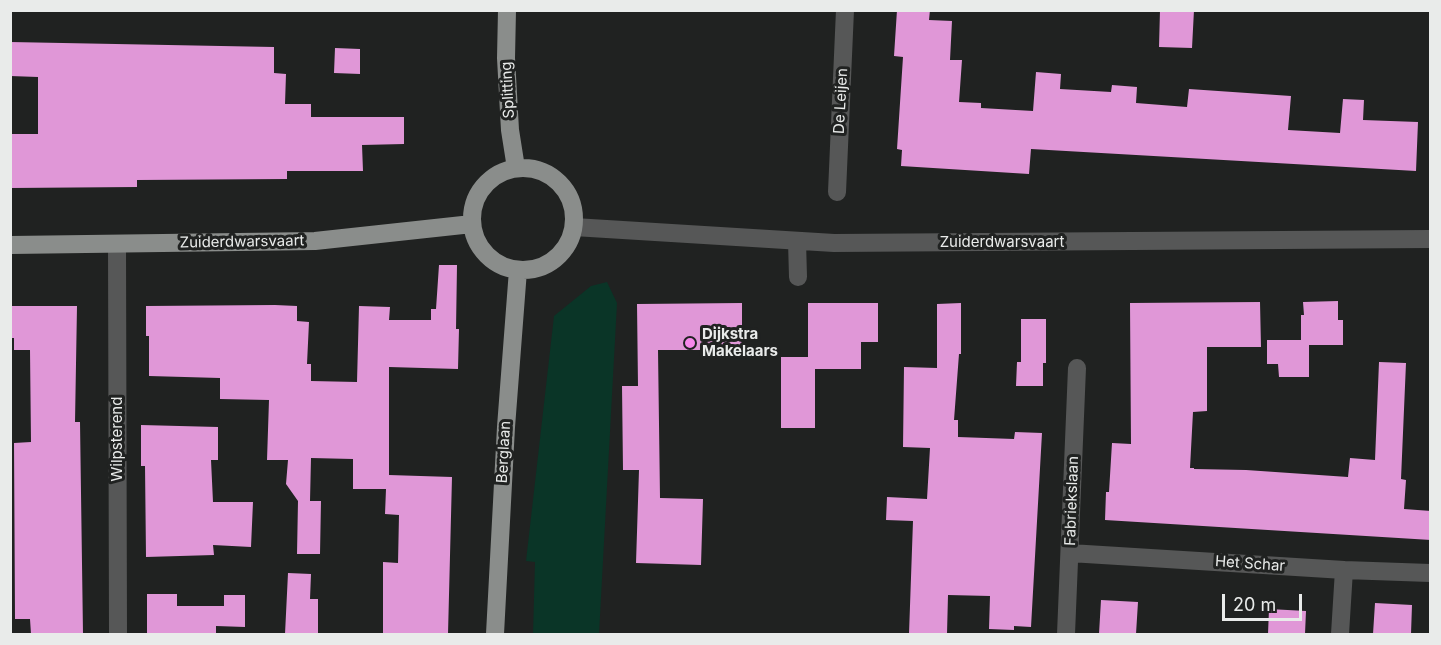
<!DOCTYPE html>
<html>
<head>
<meta charset="utf-8">
<style>
  body { margin:0 }
  #map { position:relative; width:1441px; height:645px; overflow:hidden; background:#202221; font-family:Inter,sans-serif }
  canvas { display:block }
  .frame { position:absolute; inset:0; border:12px solid #e9ebea; pointer-events:none }
  .scale { position:absolute; left:1222px; top:594px; width:80px; height:27px; box-sizing:border-box; border:3px solid #e9ebea; border-top:0; padding-left:8px; font-size:18px; line-height:21px; white-space:nowrap; color:#e9ebea; -webkit-text-stroke:4px #202221; paint-order:stroke }
</style>
</head>
<body>
<div id="map">
<canvas width="1441" height="645"></canvas>
<div class="frame"></div>
<div class="scale">20 m</div>
</div>
<script>
const ctx = document.querySelector('canvas').getContext('2d');
ctx.lineJoin = 'round';
function fill(path, color) {
  ctx.fillStyle = color;
  ctx.fill(path, 'evenodd');
}
function poly(rows) {
  const path = new Path2D();
  for (const r of rows) {
    if (r.length === 3) {
      path.moveTo(r[0] + r[2], r[1]);
      path.arc(r[0], r[1], r[2], 0, 2 * Math.PI);
      continue;
    }
    path.moveTo(r[0], r[1]);
    for (let i = 2; i < r.length; i += 2) path.lineTo(r[i], r[i + 1]);
  }
  return path;
}
function stroke(path, color, width, dash) {
  ctx.strokeStyle = color;
  ctx.lineWidth = width;
  ctx.lineCap = dash ? 'butt' : 'round';
  ctx.setLineDash(dash || []);
  ctx.stroke(path);
}
function drawText(font, color, halo, rows, align = 'center') {
  ctx.font = font + ' Inter,sans-serif';
  ctx.lineWidth = 6;
  ctx.setLineDash([]);
  ctx.textBaseline = 'middle';
  ctx.strokeStyle = halo;
  ctx.fillStyle = color;
  for (const [text, x, y, turn = 0] of rows) {
    ctx.save();
    ctx.translate(x, y);
    ctx.rotate((+turn || 0) * Math.PI / 180);
    ctx.textAlign = isNaN(turn) ? turn : align;
    if (halo) ctx.strokeText(text, 0, 0);
    ctx.fillText(text, 0, 0);
    ctx.restore();
  }
}
fill(poly([
  [607,282,617,303,599,634,533,634,535,562,526,561,554,316,591,286]
]), '#0a3527');
fill(poly([
  [897,10,930,10,929,20,952,21,950,60,962,60,959,102,981,103,981,108,1033,111,1036,72,1061,74,1060,89,1111,92,1112,85,1137,87,1136,103,1187,107,1189,89,1291,96,1288,130,1340,133,1343,99,1364,100,1363,120,1418,122,1416,171,1031,149,1029,174,901,166,902,150,897,149,903,57,894,56],
  [1160,10,1194,10,1192,48,1159,47],
  [10,42,274,47,274,73,286,74,285,104,311,104,311,117,404,117,404,144,362,145,363,171,287,171,287,179,137,180,137,187,11,188,10,134,38,134,38,77,10,76],
  [335,48,360,49,360,74,334,73],
  [439,265,457,265,456,329,459,329,458,369,389,367,389,475,452,477,448,634,383,634,383,562,398,563,399,515,385,514,386,489,353,489,353,459,311,458,310,501,321,501,320,554,297,554,298,501,286,484,288,460,267,460,269,400,220,399,220,378,149,376,149,336,146,336,146,306,275,305,297,306,297,321,309,322,307,364,311,364,311,381,357,382,359,306,390,307,389,320,431,320,431,309,436,309],
  [1338,301,1338,320,1343,320,1343,345,1309,345,1309,377,1279,377,1278,364,1267,364,1267,340,1301,340,1301,315,1304,315,1303,302],
  [1260,302,1261,347,1207,347,1207,411,1193,412,1190,468,1194,468,1194,469,1246,470,1348,477,1350,458,1375,460,1379,362,1406,363,1401,479,1406,480,1404,509,1431,511,1431,540,1105,520,1106,492,1109,492,1112,443,1131,444,1130,303],
  [742,303,742,350,658,350,660,498,703,499,701,565,636,563,639,470,623,470,622,386,638,386,637,304],
  [808,303,878,303,878,342,861,342,861,369,815,369,815,428,781,428,781,357,808,357],
  [961,303,961,354,959,354,954,420,958,420,958,437,1014,439,1015,432,1042,433,1031,627,1014,626,1014,630,989,629,990,596,948,595,947,634,909,634,913,521,886,520,887,497,927,499,930,448,903,447,904,367,937,368,937,304],
  [10,306,77,306,75,422,80,422,83,634,31,634,30,619,15,619,14,443,31,442,30,350,14,350,14,338,10,338],
  [1021,319,1046,319,1046,363,1043,363,1043,386,1016,386,1017,362,1021,362],
  [141,425,218,427,218,460,211,460,213,502,253,502,251,547,213,545,214,555,146,557,145,466,141,466],
  [288,573,311,574,310,599,318,599,318,634,285,634],
  [147,594,177,594,177,606,224,606,224,595,245,595,245,627,216,626,216,633,147,634],
  [1101,600,1138,602,1136,634,1099,634],
  [1375,603,1412,605,1411,634,1373,634],
  [1269,609,1306,611,1305,634,1268,634]
]), '#e097d7');
stroke(poly([
  [837,192,845,10],
  [574,227,834,243,1430,239],
  [797,241,798,277],
  [117,244,118,634],
  [1070,553,1344,570,1430,573],
  [1066,634,1077,368],
  [1340,634,1344,570]
]), '#565757', 18);
stroke(poly([
  [507,10,506,58,510,130,516,168],
  [523,219,51],
  [10,245,315,241,472,224],
  [495,634,506,427,518,270]
]), '#8a8d8b', 18);
for (const [x, y, r, color] of [
  [690,343,6,"#f788eb"]
]) {
  const dot = new Path2D();
  dot.arc(x, y, r, 0, 2 * Math.PI);
  ctx.fillStyle = color;
  ctx.fill(dot);
  stroke(dot, '#202221', 2);
}
drawText('15px', '#e9ebea', '#202221', [
  ["Splitting",508,90,-93],
  ["De Leijen",841,101,-87],
  ["Zuiderdwarsvaart",242,242,-1],
  ["Zuiderdwarsvaart",1002,242],
  ["Wilpsterend",117,439,-90],
  ["Berglaan",504,452,-87],
  ["Fabriekslaan",1072,501,-88],
  ["Het Schar",1250,564,4]
]);
drawText('bold 15px', '#e9ebea', '#202221', [
  ["Dijkstra",702,334],
  ["Makelaars",702,351]
], 'left');
</script>
</body>
</html>
